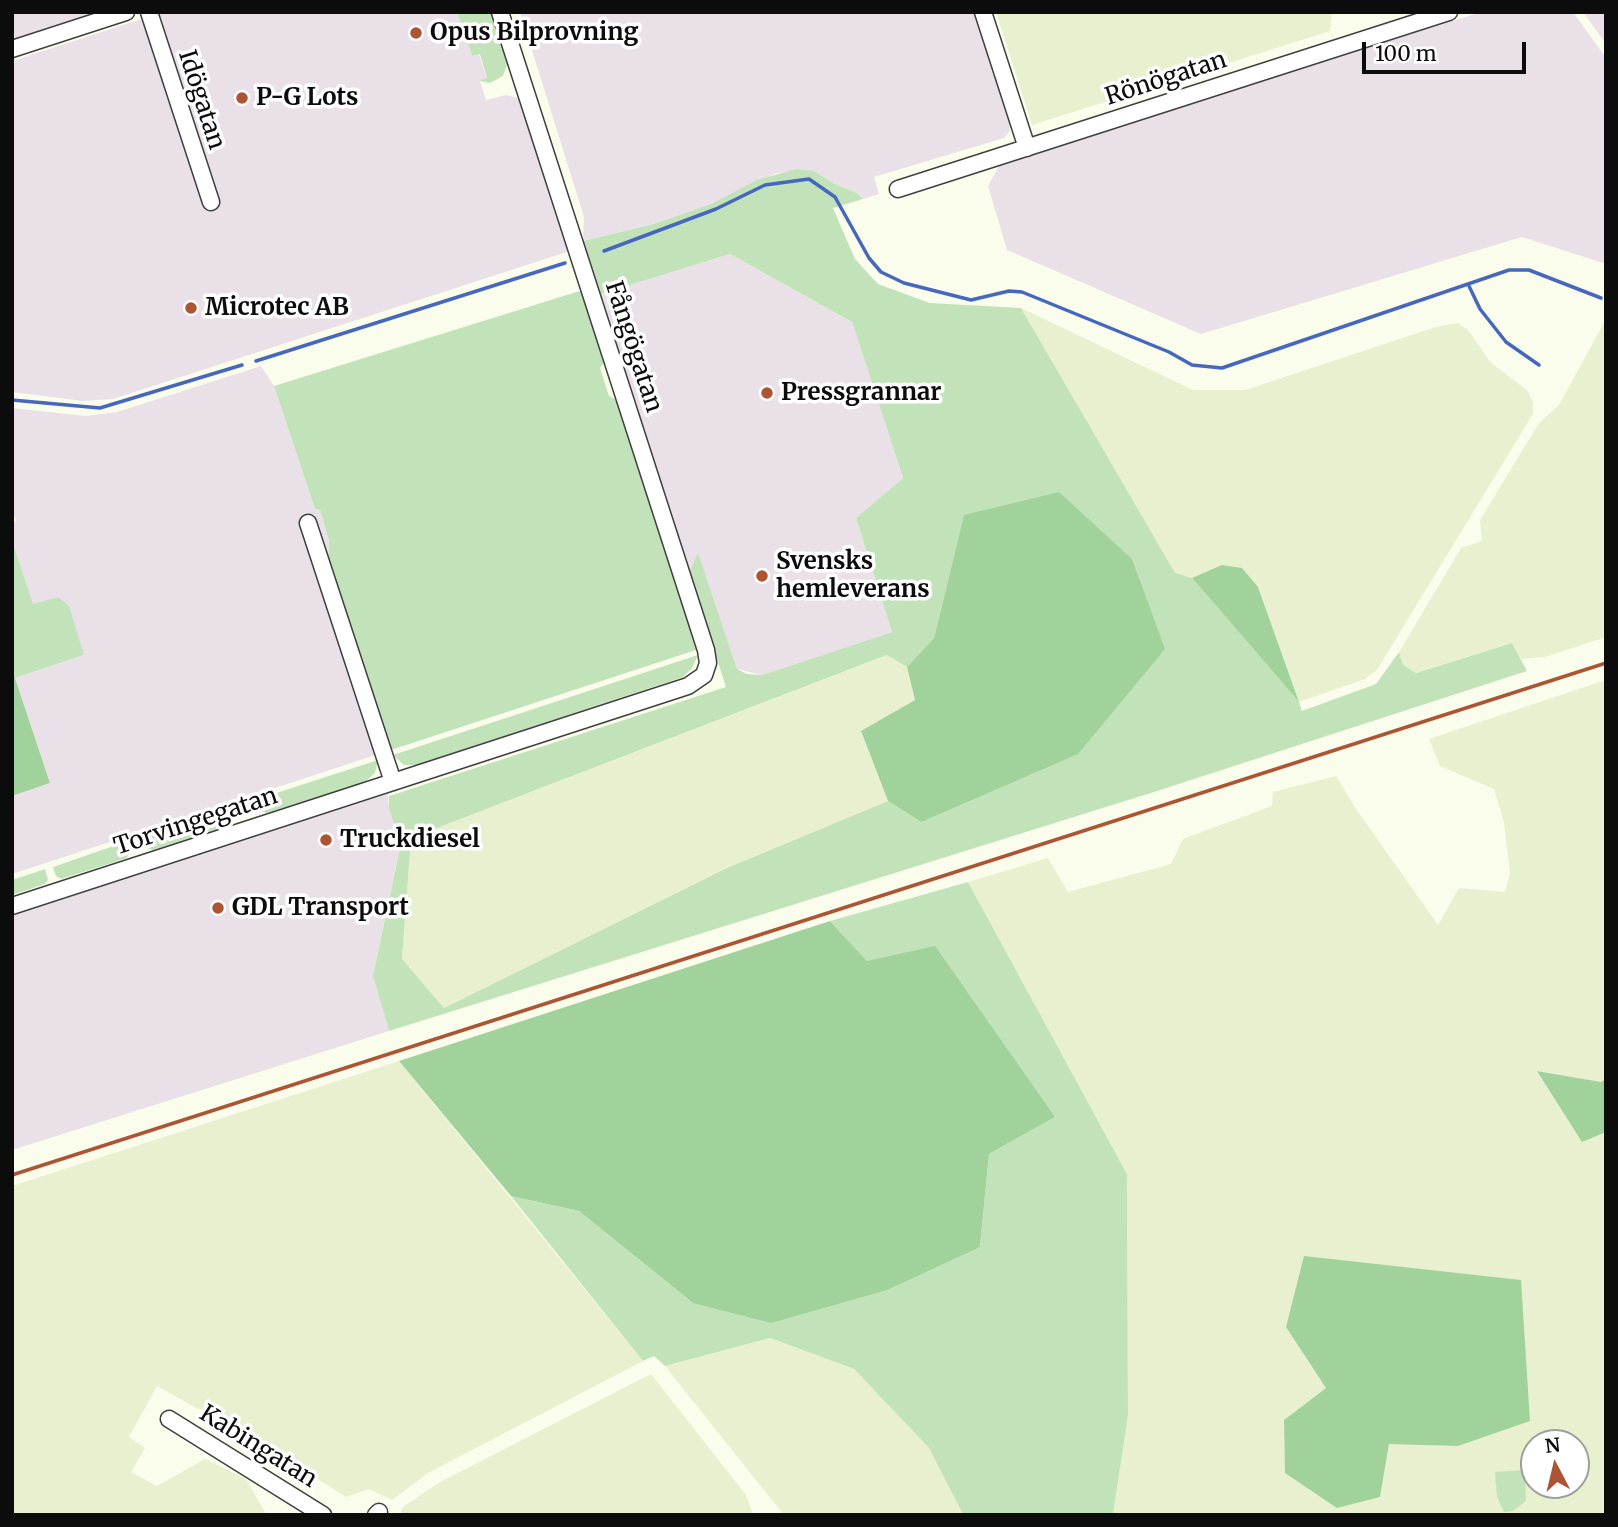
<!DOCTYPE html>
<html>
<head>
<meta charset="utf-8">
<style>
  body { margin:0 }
  #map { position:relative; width:1618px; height:1527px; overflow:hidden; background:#fbfdec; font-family:Merriweather,serif }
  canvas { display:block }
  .frame { position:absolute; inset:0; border:14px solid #0c0c0c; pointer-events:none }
  .north { position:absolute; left:1520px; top:1429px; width:70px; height:70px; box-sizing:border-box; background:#fff; border:2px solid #9e9e9e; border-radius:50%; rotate:353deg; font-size:19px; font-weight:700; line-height:28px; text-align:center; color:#0c0c0c }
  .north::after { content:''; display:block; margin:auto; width:24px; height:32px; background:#ab5534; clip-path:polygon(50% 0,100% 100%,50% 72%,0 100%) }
  .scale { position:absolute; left:1362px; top:42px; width:164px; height:32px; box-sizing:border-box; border:4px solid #0c0c0c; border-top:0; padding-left:9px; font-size:21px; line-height:24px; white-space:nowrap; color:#0c0c0c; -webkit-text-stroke:5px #fff; paint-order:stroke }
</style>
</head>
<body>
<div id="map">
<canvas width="1618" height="1527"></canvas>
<div class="frame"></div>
<div class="north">N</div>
<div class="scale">100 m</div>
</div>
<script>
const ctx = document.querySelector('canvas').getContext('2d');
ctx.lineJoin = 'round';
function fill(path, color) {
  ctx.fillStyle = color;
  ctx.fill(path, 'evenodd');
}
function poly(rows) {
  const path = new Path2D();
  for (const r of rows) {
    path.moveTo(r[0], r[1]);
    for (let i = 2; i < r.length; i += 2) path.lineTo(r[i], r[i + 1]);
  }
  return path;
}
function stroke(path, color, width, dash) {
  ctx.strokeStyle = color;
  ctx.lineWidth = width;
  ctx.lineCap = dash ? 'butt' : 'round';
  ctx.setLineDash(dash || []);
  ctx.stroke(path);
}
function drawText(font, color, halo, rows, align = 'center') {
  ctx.font = font + ' Merriweather,serif';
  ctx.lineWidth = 7;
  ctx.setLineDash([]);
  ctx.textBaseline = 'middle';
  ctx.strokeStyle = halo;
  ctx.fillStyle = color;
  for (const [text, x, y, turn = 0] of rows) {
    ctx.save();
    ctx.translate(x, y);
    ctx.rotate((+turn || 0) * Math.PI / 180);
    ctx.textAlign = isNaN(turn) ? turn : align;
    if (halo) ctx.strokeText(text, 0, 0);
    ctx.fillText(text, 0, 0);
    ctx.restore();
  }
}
fill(poly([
  [12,12,101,12,13,41],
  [163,12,457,12,472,56,479,54,487,79,480,81,486,100,506,95,522,99,570,251,113,399,83,401,12,392,12,61],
  [520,12,975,12,1009,118,1010,131,1004,138,874,177,879,194,863,199,857,193,835,184,814,171,777,173,713,203,652,224,583,241,584,217],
  [1481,12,1573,12,1606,58,1606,264,1522,237,1201,334,1007,250,988,186,1000,164],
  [1583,12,1606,12,1606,44],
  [730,254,852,322,903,478,856,518,892,632,762,675,737,669,698,554,689,572,601,294],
  [261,366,274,386,315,509,320,510,329,541,328,561,391,750,12,874,12,796,50,783,15,678,84,655,58,597,33,605,12,540,12,522,16,521,12,511,12,408,86,416,117,412],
  [388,794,389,809,401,842,373,976,389,1031,12,1150,12,916]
]), '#eae1e8');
fill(poly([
  [996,12,1332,12,1330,31,1032,125],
  [1021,308,1193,390,1245,390,1436,327,1458,323,1469,331,1490,362,1528,391,1533,402,1533,414,1377,670,1365,679,1299,702,1258,587,1223,565,1192,578,1175,574],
  [1606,319,1606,637,1545,657,1521,659,1512,643,1415,673,1403,665,1399,652,1461,548,1482,541,1480,520,1539,423,1559,405],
  [888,655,907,667,915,700,861,732,888,801,727,868,444,1008,402,959,411,838],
  [1606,680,1606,1079,1601,1082,1538,1071,1582,1141,1606,1132,1606,1515,1113,1515,1128,1415,1127,1174,968,882,1048,858,1068,892,1171,864,1183,839,1272,806,1273,792,1336,776,1356,809,1438,925,1459,888,1505,892,1510,873,1504,823,1494,789,1440,766,1429,739],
  [1326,1388,1458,1446,1389,1443,1380,1497,1284,1420],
  [1534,1443,1576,1443,1576,1485,1534,1485],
  [399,1061,643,1361,428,1473,392,1500,369,1489,346,1497,206,1408,198,1409,157,1386,129,1437,145,1448,131,1472,157,1486,205,1459,246,1479,266,1514,12,1515,12,1186],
  [770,1338,854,1369,929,1448,966,1515,784,1515,665,1366],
  [651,1374,746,1495,753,1515,400,1515,403,1507,440,1482]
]), '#e8f0cf');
fill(poly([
  [457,12,493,12,509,59,503,76,490,83,479,81,487,78,480,54,472,56],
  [796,169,814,171,835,184,857,193,863,199,833,208,855,259,878,284,930,303,1021,308,1175,573,1192,578,1299,702,1302,711,1376,684,1399,652,1403,665,1416,673,1512,643,1527,671,1154,792,389,1031,373,976,401,843,389,809,389,796,726,687,689,572,698,553,737,669,747,674,762,675,892,632,856,518,903,478,852,322,730,254,601,294,583,241,653,224,713,203,757,180],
  [964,516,921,822,888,801,727,868,444,1008,402,959,411,838,887,655,907,667,934,638],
  [583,290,605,361,600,368,609,396,618,401,699,649,391,750,328,561,329,541,320,510,315,509,274,386],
  [12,540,33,604,58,597,69,606,84,655,15,678,12,669],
  [698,655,692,668,683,677,417,765,404,765,393,755],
  [378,760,375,773,365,782,267,813,255,809,249,802],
  [235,807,233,818,223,828,153,850,144,847,138,838],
  [128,841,130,850,127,858,61,879,56,876,53,867],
  [45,869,48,880,45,884,12,895,12,880],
  [968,882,1127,1174,1128,1415,1113,1515,963,1514,929,1448,854,1369,770,1338,665,1366,654,1356,643,1361,511,1196,579,1211,693,1303,980,1247,989,1154,1055,1117,867,961,830,921],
  [1525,1470,1526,1501,1513,1511,1504,1512,1497,1497,1495,1472]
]), '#c2e3ba');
fill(poly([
  [1059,492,1132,559,1165,649,1078,754,921,822,888,801,861,731,915,700,907,667,934,638,964,515],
  [1222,565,1242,568,1258,587,1299,702,1192,578],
  [12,669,50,783,12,796],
  [830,921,867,961,935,946,1055,1117,989,1154,980,1247,887,1290,771,1323,693,1303,579,1211,511,1196,399,1061],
  [1537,1071,1601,1082,1606,1079,1606,1132,1582,1142],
  [1304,1256,1521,1280,1530,1421,1458,1446,1389,1444,1380,1497,1337,1508,1285,1473,1284,1420,1326,1388,1286,1327]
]), '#a2d29b');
stroke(poly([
  [604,251,716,209,765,185,809,179,835,197,869,258,881,272,904,283,971,300,1009,291,1022,292,1169,352,1192,365,1222,368,1509,270,1529,270,1601,298],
  [1468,284,1480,309,1506,342,1539,365],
  [256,361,565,263],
  [12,400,100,408,242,365]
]), '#4667bd', 3.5);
const minor = poly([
  [149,12,211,202],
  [983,12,1027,148],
  [12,49,126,12],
  [898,189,1449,12],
  [308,523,393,782],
  [12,906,688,686,704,675,708,663,706,650,500,12],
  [169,1419,323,1515],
  [376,1515,379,1512]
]);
stroke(minor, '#3f3f3f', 19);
stroke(minor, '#fff', 16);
stroke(poly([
  [12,1175,1606,663]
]), '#ab5534', 3.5);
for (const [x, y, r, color] of [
  [416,33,7,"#ab5534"],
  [242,98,7,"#ab5534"],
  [191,308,7,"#ab5534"],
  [767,393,7,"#ab5534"],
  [762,576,7,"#ab5534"],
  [326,840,7,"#ab5534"],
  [218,908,7,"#ab5534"]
]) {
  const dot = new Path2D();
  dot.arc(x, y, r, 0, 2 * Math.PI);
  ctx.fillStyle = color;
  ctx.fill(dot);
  stroke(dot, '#fff', 2.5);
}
drawText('bold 24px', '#0c0c0c', '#fff', [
  ["Opus Bilprovning",430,33],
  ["P-G Lots",256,98],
  ["Microtec AB",205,308],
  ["Pressgrannar",781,393],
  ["Svensks",776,562],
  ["hemleverans",776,590],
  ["Truckdiesel",340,840],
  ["GDL Transport",232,908]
], 'left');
drawText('24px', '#0c0c0c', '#fff', [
  ["Rönögatan",1166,79,-18],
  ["Idögatan",201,100,72],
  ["Fångögatan",633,347,72],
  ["Torvingegatan",196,822,-18],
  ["Kabingatan",258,1447,32]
]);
</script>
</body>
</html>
